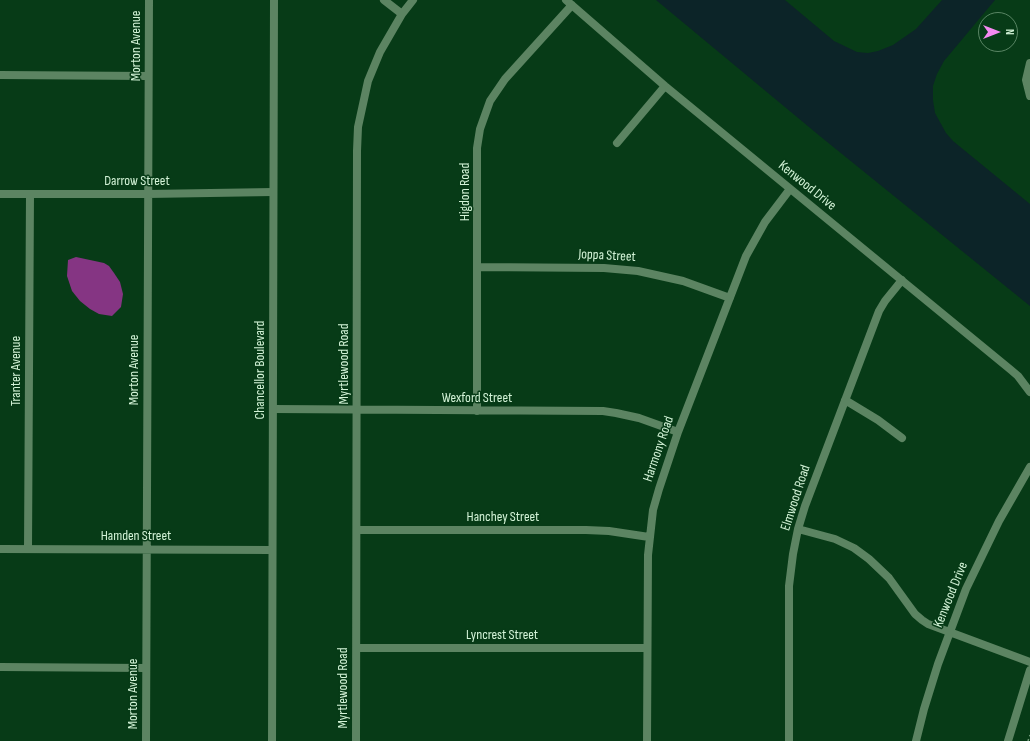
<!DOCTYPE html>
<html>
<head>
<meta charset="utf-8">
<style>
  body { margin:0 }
  #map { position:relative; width:1030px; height:741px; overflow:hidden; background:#073b17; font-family:"Sofia Sans Condensed",sans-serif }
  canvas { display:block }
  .north { position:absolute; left:978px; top:12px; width:40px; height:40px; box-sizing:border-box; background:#073b17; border:1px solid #598564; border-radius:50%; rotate:90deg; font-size:11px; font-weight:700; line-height:16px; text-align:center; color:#d3f3d7 }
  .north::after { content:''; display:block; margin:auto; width:14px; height:18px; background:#f489f0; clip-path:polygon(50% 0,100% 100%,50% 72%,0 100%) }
</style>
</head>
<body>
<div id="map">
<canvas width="1030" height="741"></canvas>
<div class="north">N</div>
</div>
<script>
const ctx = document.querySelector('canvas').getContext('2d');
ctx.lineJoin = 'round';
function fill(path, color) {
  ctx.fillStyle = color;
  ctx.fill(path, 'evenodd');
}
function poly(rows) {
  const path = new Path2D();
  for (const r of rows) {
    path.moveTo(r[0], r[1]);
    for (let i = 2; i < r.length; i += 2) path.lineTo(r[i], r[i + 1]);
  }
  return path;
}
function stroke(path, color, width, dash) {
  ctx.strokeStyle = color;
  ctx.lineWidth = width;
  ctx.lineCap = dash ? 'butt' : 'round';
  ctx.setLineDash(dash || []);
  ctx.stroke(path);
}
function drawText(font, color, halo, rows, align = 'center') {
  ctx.font = font + ' "Sofia Sans Condensed",sans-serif';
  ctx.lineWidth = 3;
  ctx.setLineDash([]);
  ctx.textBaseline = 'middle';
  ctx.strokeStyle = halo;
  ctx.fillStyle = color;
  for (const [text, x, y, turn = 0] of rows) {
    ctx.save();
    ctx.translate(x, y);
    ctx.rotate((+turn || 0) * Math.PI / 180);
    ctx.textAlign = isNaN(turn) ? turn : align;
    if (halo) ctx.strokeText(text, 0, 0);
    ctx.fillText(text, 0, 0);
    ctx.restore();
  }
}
fill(poly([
  [76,257,104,263,109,266,114,273,120,282,123,294,121,307,112,316,99,314,90,309,80,301,72,291,67,276,68,260]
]), '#853583');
fill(poly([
  [656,0,785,0,834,41,857,52,868,53,878,51,893,45,916,29,942,0,995,0,944,61,937,74,933,86,933,100,935,113,946,133,953,141,1030,204,1030,306,821,137]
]), '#0c2428');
stroke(poly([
  [1028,741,1030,735]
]), '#749d7d', 1.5, [2, 3]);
stroke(poly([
  [384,0,402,14],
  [566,0,665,86,1011,370,1018,376,1030,392],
  [1030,63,1026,80,1030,96],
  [0,75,148,76],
  [617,143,665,86],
  [0,194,148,194,273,192],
  [478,267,604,268,638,271,683,281,730,298],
  [845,400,878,420,902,438],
  [273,409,603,411,616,413,639,418,678,432],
  [477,411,477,148,480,129,490,101,505,79,572,5],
  [798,529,835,539,854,548,869,559,889,578,915,614,922,620,928,624,1030,662],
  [357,530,586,530,609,531,649,537],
  [0,549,272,550],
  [28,549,30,194],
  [357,648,647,648],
  [0,667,146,668],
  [146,741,149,0],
  [356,741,357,151,358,127,368,81,380,52,402,14,413,0],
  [647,741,648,555,653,510,659,489,678,432,746,256,765,222,790,189],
  [789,741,789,586,793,554,798,529,805,506,879,311,885,301,902,280],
  [916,741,924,709,938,664,966,589,999,521,1030,467]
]), '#5c8462', 8);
stroke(poly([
  [272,741,274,0],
  [1008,741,1030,670]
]), '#5c8462', 8);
drawText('14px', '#d3f3d7', '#073b17', [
  ["Morton Avenue",136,46,-90],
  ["Darrow Street",137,181],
  ["Kenwood Drive",807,186,39],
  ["Higdon Road",465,192,-90],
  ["Joppa Street",607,256,3],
  ["Myrtlewood Road",344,364,-90],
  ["Morton Avenue",134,370,-90],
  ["Chancellor Boulevard",260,370,-90],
  ["Tranter Avenue",16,371,-90],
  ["Wexford Street",477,398],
  ["Harmony Road",659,449,-71],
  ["Elmwood Road",796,498,-72],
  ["Hanchey Street",503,517],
  ["Hamden Street",136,536],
  ["Kenwood Drive",951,595,-68],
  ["Lyncrest Street",502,635],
  ["Myrtlewood Road",343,688,-90],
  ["Morton Avenue",133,694,-90]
]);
</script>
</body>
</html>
